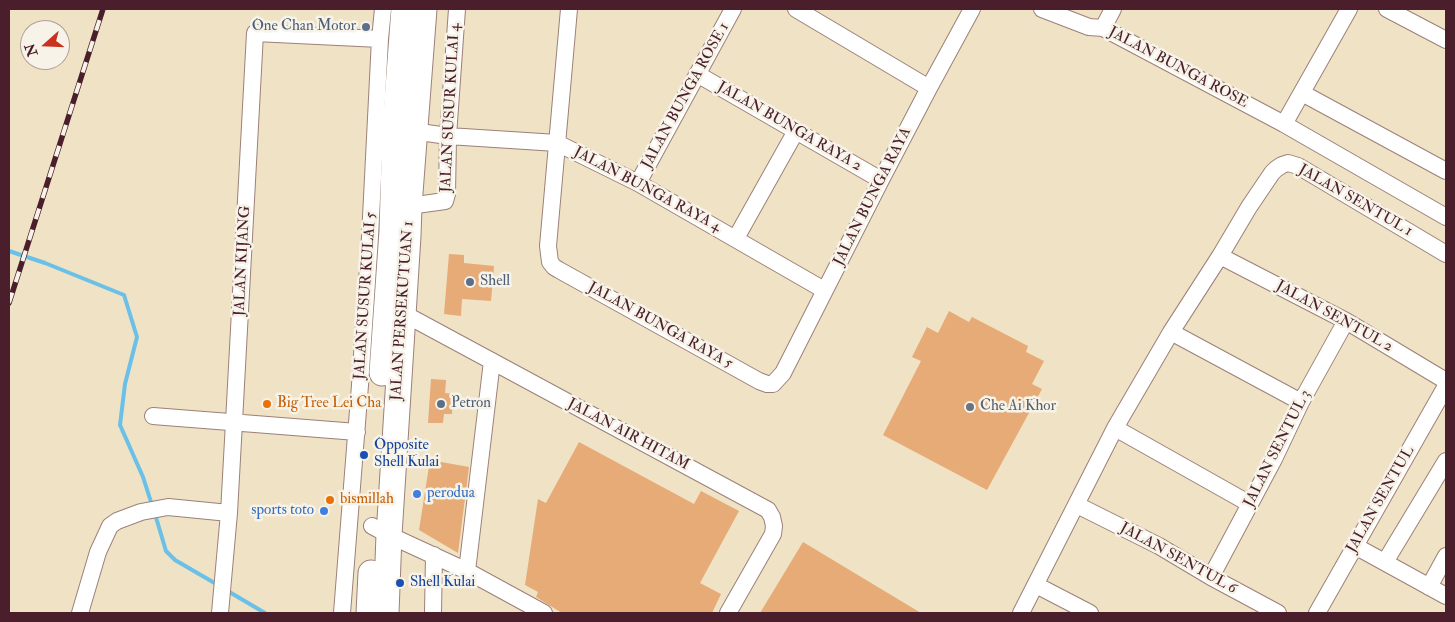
<!DOCTYPE html>
<html>
<head>
<meta charset="utf-8">
<style>
  body { margin:0 }
  #map { position:relative; width:1455px; height:622px; overflow:hidden; background:#efe2c5; font-family:"IM FELL Double Pica",serif }
  canvas { display:block }
  .frame { position:absolute; inset:0; border:10px solid #4a1f2b; pointer-events:none }
  .north { position:absolute; left:20px; top:20px; width:50px; height:50px; box-sizing:border-box; background:#f7f3e8; border:1px solid #b29e9c; border-radius:50%; rotate:250deg; font-size:14px; font-weight:700; line-height:20px; text-align:center; color:#4a1f2b }
  .north::after { content:''; display:block; margin:auto; width:18px; height:22px; background:#c8321e; clip-path:polygon(50% 0,100% 100%,50% 72%,0 100%) }
</style>
</head>
<body>
<div id="map">
<canvas width="1455" height="622"></canvas>
<div class="frame"></div>
<div class="north">N</div>
</div>
<script>
const ctx = document.querySelector('canvas').getContext('2d');
ctx.lineJoin = 'round';
function poly(rows) {
  const path = new Path2D();
  for (const r of rows) {
    path.moveTo(r[0], r[1]);
    for (let i = 2; i < r.length; i += 2) path.lineTo(r[i], r[i + 1]);
  }
  return path;
}
function stroke(path, color, width, dash) {
  ctx.strokeStyle = color;
  ctx.lineWidth = width;
  ctx.lineCap = dash ? 'butt' : 'round';
  ctx.setLineDash(dash || []);
  ctx.stroke(path);
}
function fill(path, color) {
  ctx.fillStyle = color;
  ctx.fill(path, 'evenodd');
}
function drawText(font, color, halo, rows, align = 'center') {
  ctx.font = font + ' "IM FELL Double Pica",serif';
  ctx.lineWidth = 5;
  ctx.setLineDash([]);
  ctx.textBaseline = 'middle';
  ctx.strokeStyle = halo;
  ctx.fillStyle = color;
  for (const [text, x, y, turn = 0] of rows) {
    ctx.save();
    ctx.translate(x, y);
    ctx.rotate((+turn || 0) * Math.PI / 180);
    ctx.textAlign = isNaN(turn) ? turn : align;
    if (halo) ctx.strokeText(text, 0, 0);
    ctx.fillText(text, 0, 0);
    ctx.restore();
  }
}
stroke(poly([
  [9,251,45,263,124,295,137,337,125,384,120,425,143,477,152,505],
  [155,514,166,551,175,560,218,585],
  [226,590,265,613]
]), '#6bc0e8', 4);
fill(poly([
  [449,254,464,255,464,263,494,266,491,301,462,299,461,316,444,314],
  [949,311,969,322,972,317,1028,346,1026,352,1044,361,1032,384,1042,389,987,490,883,435,921,361,912,357,927,327,938,333],
  [431,379,446,380,445,393,453,394,452,414,444,414,443,423,428,423],
  [579,442,694,504,701,491,739,511,700,583,721,594,712,613,562,613,536,597,538,592,525,585,538,499,546,503],
  [430,460,469,467,458,553,419,530],
  [803,542,921,613,760,613]
]), '#e6ab76');
const minor = poly([
  [569,9,548,246,550,262,554,267,559,270,759,381,767,384,773,384,783,373,881,180,929,88,972,9],
  [796,9,929,88],
  [1042,9,1089,27,1103,28,1284,124,1446,217],
  [1387,9,1446,40],
  [1103,28,1113,9],
  [697,74,881,180],
  [1302,93,1446,171],
  [1284,124,1349,9],
  [405,130,448,136,557,143,638,183,824,290],
  [638,183,733,9],
  [409,206,445,201,447,194,448,136,457,9],
  [736,238,796,131],
  [1220,256,1346,321,1446,381],
  [397,310,768,510,772,517,774,526,773,534,728,613],
  [1171,332,1301,402],
  [153,416,357,432],
  [1115,428,1250,504],
  [1077,505,1159,546,1211,577,1278,613],
  [372,526,389,535,467,571,544,613],
  [1355,546,1446,596],
  [1385,562,1446,461],
  [467,571,492,361],
  [1211,577,1274,459,1301,402,1346,321],
  [1036,585,1090,613],
  [1429,587,1446,556],
  [80,613,98,552,110,526,117,521,141,512,168,507,229,513],
  [220,613,229,513,234,422,255,33,380,39],
  [342,613,360,385,370,237,380,39,383,9],
  [433,613,434,555],
  [1021,613,1115,428,1171,332,1220,256,1249,207,1272,173,1276,169,1282,165,1288,163,1298,166,1446,254],
  [1317,613,1446,386]
]);
const highway = poly([
  [382,373,392,231,395,128,404,9],
  [369,613,371,573],
  [386,613,389,535,408,236,409,206,424,9]
]);
stroke(minor, '#9c8078', 18);
stroke(highway, '#9c8078', 27);
stroke(minor, '#fff', 16);
stroke(highway, '#fff', 25);
const rail = poly([
  [9,303,103,9]
]);
stroke(rail, '#4a1f2b', 5.5);
stroke(rail, '#f7f3e8', 4, [11]);
for (const [x, y, r, color] of [
  [366,27,5,"#5c6f8a"],
  [470,282,5,"#5c6f8a"],
  [267,404,5,"#e8710a"],
  [441,404,5,"#5c6f8a"],
  [970,407,5,"#6b7280"],
  [364,455,5,"#1a4fb4"],
  [417,494,5,"#3f7fe0"],
  [330,500,5,"#e8710a"],
  [324,511,5,"#3f7fe0"],
  [400,583,5,"#1a4fb4"]
]) {
  const dot = new Path2D();
  dot.arc(x, y, r, 0, 2 * Math.PI);
  ctx.fillStyle = color;
  ctx.fill(dot);
  stroke(dot, '#f7f3e8', 2);
}
drawText('15px', '#4e5e75', '#f7f3e8', [
  ["One Chan Motor",356,27,"right"],
  ["Shell",480,282],
  ["Petron",451,404]
], 'left');
drawText('15px', '#4a1f2b', '#f7f3e8', [
  ["JALAN BUNGA ROSE",1178,68,28],
  ["JALAN BUNGA ROSE 1",686,96,-61],
  ["JALAN SUSUR KULAI 4",451,108,-87],
  ["JALAN BUNGA RAYA 2",789,127,30],
  ["JALAN BUNGA RAYA 4",647,190,28],
  ["JALAN BUNGA RAYA",873,197,-63],
  ["JALAN SENTUL 1",1355,201,30],
  ["JALAN KIJANG",243,261,-87],
  ["JALAN SUSUR KULAI 5",366,296,-86],
  ["JALAN PERSEKUTUAN 1",403,311,-86],
  ["JALAN SENTUL 2",1334,317,29],
  ["JALAN BUNGA RAYA 5",660,326,29],
  ["JALAN AIR HITAM",628,435,28],
  ["JALAN SENTUL 3",1278,449,-63],
  ["JALAN SENTUL",1381,500,-60],
  ["JALAN SENTUL 6",1178,559,29]
]);
drawText('15px', '#c56008', '#f7f3e8', [
  ["Big Tree Lei Cha",277,404],
  ["bismillah",340,500]
], 'left');
drawText('15px', '#5b616d', '#f7f3e8', [
  ["Che Ai Khor",980,407]
], 'left');
drawText('15px', '#164399', '#f7f3e8', [
  ["Opposite",374,446],
  ["Shell Kulai",374,463],
  ["Shell Kulai",410,583]
], 'left');
drawText('15px', '#366cbe', '#f7f3e8', [
  ["perodua",427,494],
  ["sports toto",314,511,"right"]
], 'left');
</script>
</body>
</html>
